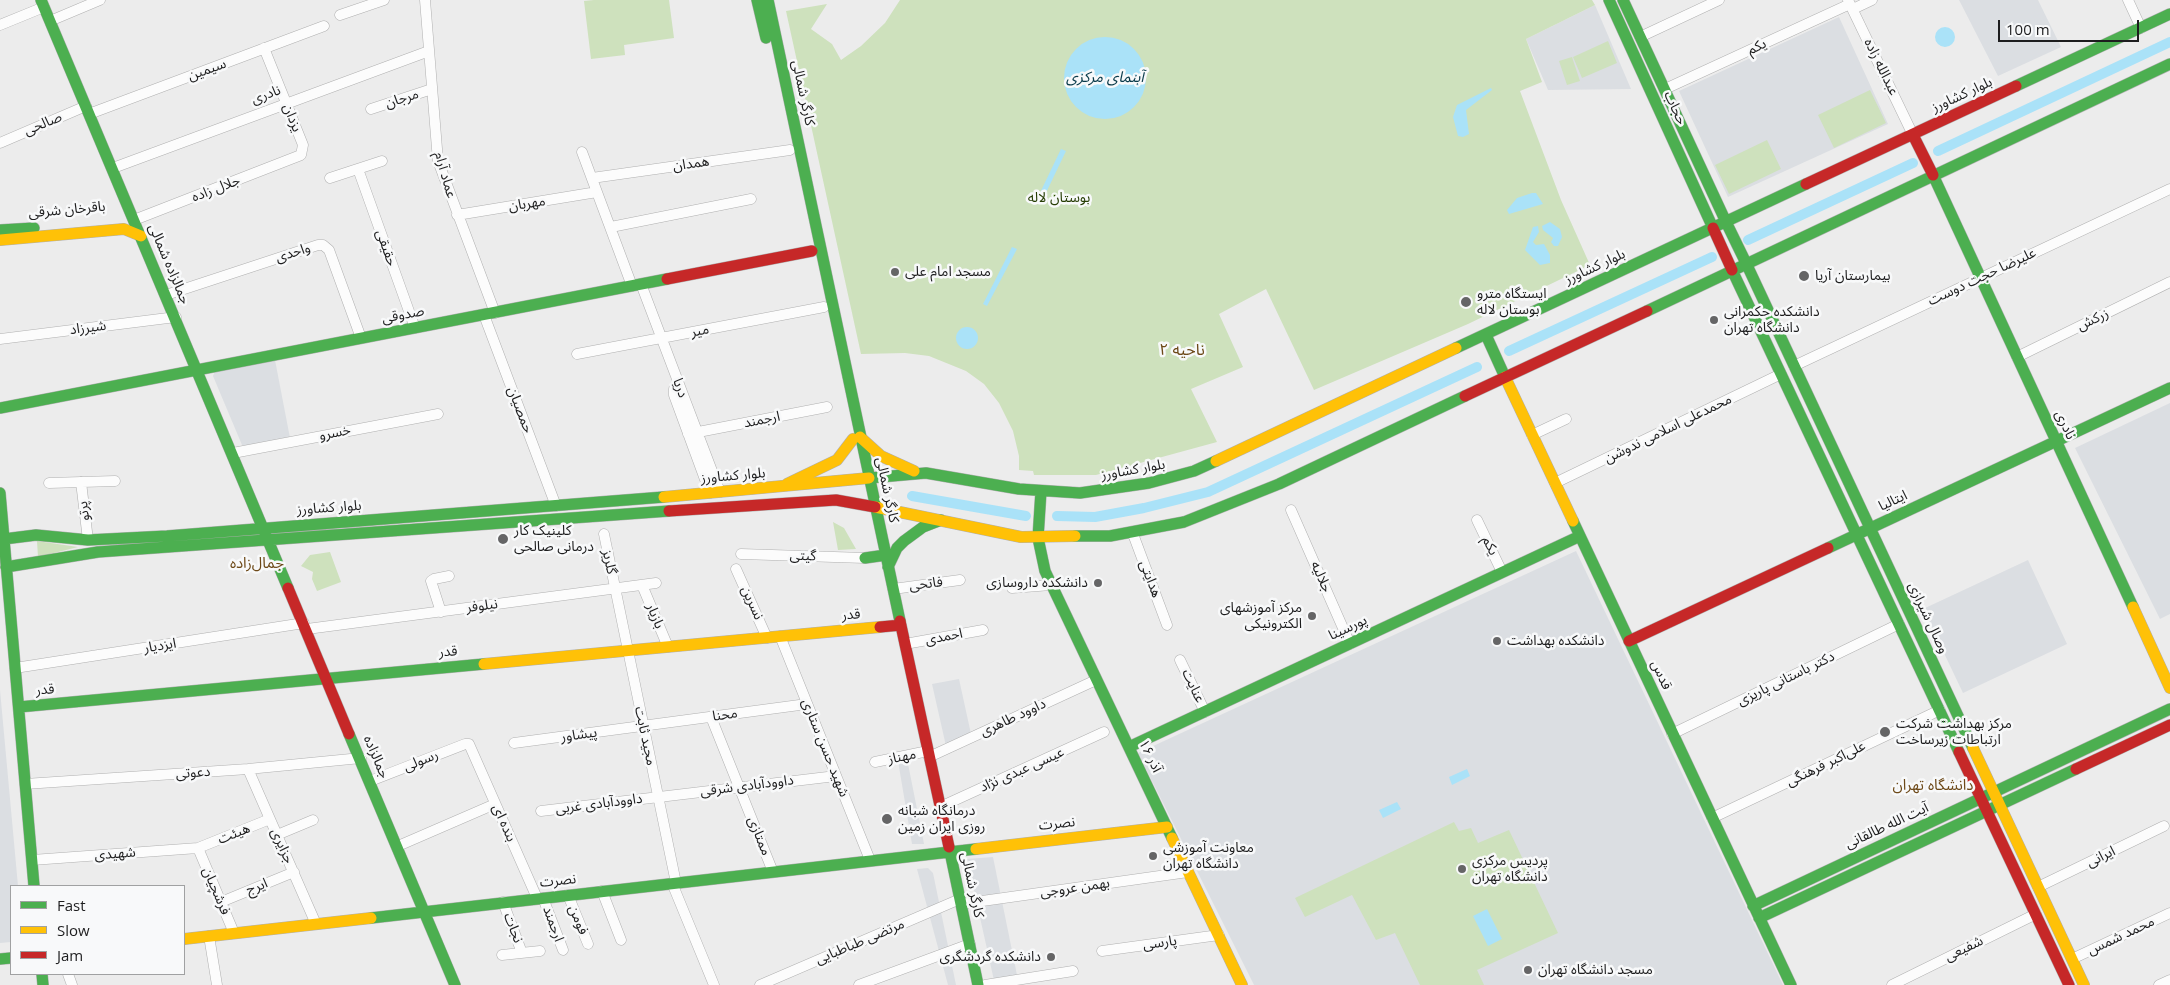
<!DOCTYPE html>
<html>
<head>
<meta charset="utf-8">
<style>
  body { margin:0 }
  #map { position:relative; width:2170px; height:985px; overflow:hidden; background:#ececec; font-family:"Open Sans",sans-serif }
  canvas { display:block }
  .legend { position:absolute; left:10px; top:885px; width:175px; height:90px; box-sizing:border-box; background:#f8f9fa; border:1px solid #a0a1a2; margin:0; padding:6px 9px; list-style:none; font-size:15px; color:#1d1d1e }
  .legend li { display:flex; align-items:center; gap:10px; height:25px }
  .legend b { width:25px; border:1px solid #a0a1a2 }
  .scale { position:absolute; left:1998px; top:20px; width:141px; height:22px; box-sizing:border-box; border:2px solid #1d1d1e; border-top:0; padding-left:6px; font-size:15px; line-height:18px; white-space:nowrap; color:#1d1d1e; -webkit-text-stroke:4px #f8f9fa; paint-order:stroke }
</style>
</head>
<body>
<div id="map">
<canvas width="2170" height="985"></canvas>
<ul class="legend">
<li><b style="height:6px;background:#4caf50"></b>Fast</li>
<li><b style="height:6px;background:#ffc107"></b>Slow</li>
<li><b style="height:6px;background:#c62828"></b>Jam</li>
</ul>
<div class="scale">100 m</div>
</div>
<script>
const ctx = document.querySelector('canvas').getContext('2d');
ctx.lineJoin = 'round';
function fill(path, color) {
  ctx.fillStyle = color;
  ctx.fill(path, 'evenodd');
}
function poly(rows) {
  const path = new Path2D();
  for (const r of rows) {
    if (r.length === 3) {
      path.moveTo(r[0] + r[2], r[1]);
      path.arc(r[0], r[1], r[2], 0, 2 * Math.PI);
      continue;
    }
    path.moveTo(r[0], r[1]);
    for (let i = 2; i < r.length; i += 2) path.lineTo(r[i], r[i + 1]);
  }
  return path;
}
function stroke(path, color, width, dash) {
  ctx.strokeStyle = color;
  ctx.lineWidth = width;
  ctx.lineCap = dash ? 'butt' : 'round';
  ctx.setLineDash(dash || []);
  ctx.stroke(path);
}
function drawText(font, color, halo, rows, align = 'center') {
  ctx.font = font + ' "Open Sans","Noto Sans Arabic",sans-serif';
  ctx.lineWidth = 5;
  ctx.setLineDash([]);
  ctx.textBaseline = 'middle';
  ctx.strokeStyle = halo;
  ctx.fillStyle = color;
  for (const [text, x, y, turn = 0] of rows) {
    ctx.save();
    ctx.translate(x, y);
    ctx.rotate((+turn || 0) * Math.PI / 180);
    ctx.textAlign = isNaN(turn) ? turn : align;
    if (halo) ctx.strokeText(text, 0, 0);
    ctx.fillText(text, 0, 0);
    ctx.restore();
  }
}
fill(poly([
  [1959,0,2038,0,2061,47,1998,76],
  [1595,5,1631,89,1548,90,1526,39],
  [1839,17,1888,124,1728,197,1679,91],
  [275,360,290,438,246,447,242,445,213,376,215,371],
  [2170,403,2170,614,2160,619,2075,448],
  [1576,551,1783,985,1254,985,1138,753],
  [2028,560,2067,644,1963,693,1923,609],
  [959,679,971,734,946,746,932,684],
  [0,690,18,886,11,886,11,942,0,943],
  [906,754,924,844,912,844,897,755],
  [993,857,1019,985,995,985,967,859],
  [928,868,933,873,956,985,948,985,917,869]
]), '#dbdee2');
fill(poly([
  [594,0,669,0,674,38,624,45,625,55,591,59,584,1],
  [900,0,1592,0,1595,5,1526,39,1542,82,1520,91,1561,200,1590,265,1468,324,1314,390,1266,289,1219,314,1243,367,1191,389,1217,442,1096,475,1034,475,1033,471,1019,470,1019,456,1013,431,999,403,984,384,966,371,929,356,905,353,861,354,786,11,827,4,811,29,832,44,841,60,861,46,885,23],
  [1608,41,1617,63,1582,78,1573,57],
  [1572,57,1580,81,1567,85,1559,61],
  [1870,90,1886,123,1834,148,1818,115],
  [1767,140,1781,169,1729,194,1715,165],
  [833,522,844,528,856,549,838,550],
  [37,541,78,547,38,557],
  [330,552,341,582,317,591,312,579,313,572,301,566,310,555],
  [1454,822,1459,831,1471,828,1478,843,1509,830,1558,933,1477,970,1484,985,1420,985,1395,933,1376,940,1352,895,1305,917,1295,898]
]), '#cee1bd');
fill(poly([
  [1945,37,10],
  [1105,78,41],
  [1491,88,1492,90,1466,110,1469,134,1463,137,1458,136,1453,117,1457,105],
  [1061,149,1066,151,1043,199,1038,197],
  [1532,193,1536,193,1543,204,1509,214,1507,210,1517,198],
  [1550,222,1560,229,1562,237,1558,246,1554,246,1551,242,1553,238,1543,230,1542,226],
  [1538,226,1539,232,1533,242,1536,245,1544,244,1550,255,1550,263,1540,265,1525,250,1533,227],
  [1012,247,1017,249,987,306,983,304],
  [967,338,11],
  [1467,769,1470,776,1452,785,1449,777],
  [1397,802,1401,809,1383,818,1379,810],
  [1487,909,1502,939,1488,946,1473,916]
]), '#aae2f8');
stroke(poly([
  [1938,151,2170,42],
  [1748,240,1913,163],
  [1509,351,1712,257],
  [912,496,1026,516],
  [1057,516,1095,517,1144,508,1208,492,1477,367]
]), '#aae2f8', 10);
const street = poly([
  [425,0,438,161,495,313],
  [1848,0,1913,135],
  [2128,0,2141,28],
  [1853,9,1872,0],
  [340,15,384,0],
  [50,21,100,0],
  [0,25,44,7],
  [1640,37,1719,0],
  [1665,89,1850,4],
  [371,109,432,89],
  [89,114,324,26],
  [0,143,86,106],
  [582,152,632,286],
  [113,168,429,51],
  [358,169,415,328],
  [330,178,382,161],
  [592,178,790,150],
  [457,215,597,192],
  [134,220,301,155,303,145,264,48],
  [611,227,751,199],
  [641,284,720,492],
  [166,295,318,245,323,245,329,250,361,338],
  [484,315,556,506],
  [0,339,176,317],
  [577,354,824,307],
  [2017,357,2170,282],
  [1794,366,2170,189],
  [679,384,674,389,674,395,710,493],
  [688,434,827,407],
  [1532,435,1566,419],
  [233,453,438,414],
  [81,482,88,540],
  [49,483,115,481],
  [1555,483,1781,374],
  [1291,510,1350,644],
  [1477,520,1502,572],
  [604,534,676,883],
  [1133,534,1167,625],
  [741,554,865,558],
  [736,569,767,638],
  [642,585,668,647],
  [1012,588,1051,585],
  [893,589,960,580],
  [441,612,431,581,434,579,449,576],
  [307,629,656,583],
  [780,636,870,860],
  [905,644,983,630],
  [1180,660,1205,712],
  [15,668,304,623],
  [711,717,773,872],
  [1672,734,1899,624],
  [514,743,807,704],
  [929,757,1096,680],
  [875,762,928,751],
  [248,769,316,924],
  [370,781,465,744,469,744,537,898],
  [25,784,248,769,361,758],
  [940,807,1104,732],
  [541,811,836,776],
  [1712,818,1940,710],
  [277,835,313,820],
  [398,846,495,804],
  [198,848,234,933],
  [32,860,198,848,270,819],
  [672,883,714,985],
  [2038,887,2164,826],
  [602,891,621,940],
  [568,895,588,944],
  [543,898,563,950],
  [221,902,294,872],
  [503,902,522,953],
  [961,904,1188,872],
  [209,936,217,985],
  [1102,951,1219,935],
  [502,955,540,951],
  [2072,959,2170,913],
  [68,974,72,985],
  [760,985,960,899],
  [859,985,970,944],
  [985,985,1073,971],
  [1892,985,2036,914],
  [2159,985,2170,980]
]);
const fast = poly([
  [41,0,288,588],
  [757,0,766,38],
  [768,0,900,621],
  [1609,0,1713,228],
  [1623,0,1726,222],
  [2016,86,2170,14],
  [1933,175,2133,607],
  [1726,222,1746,263],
  [0,230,34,228],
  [1746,263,1973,748],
  [1732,270,1959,752],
  [1647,311,2170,64],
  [1486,335,1505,377],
  [1456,348,1806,184],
  [0,408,667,279],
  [869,478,926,473,1019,489,1080,493,1149,483,1194,471,1216,461],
  [0,493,34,886],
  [1573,521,1791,985],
  [1075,536,1110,536,1184,522,1279,484,1465,396],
  [1038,538,1045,571,1172,838],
  [1038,538,1041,491],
  [4,539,36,535,88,540,167,536,664,497],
  [1828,548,2170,388],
  [865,558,886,555],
  [6,567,98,552,669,511],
  [888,567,897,548,904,541,923,527,941,520],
  [19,707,484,664],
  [349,734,455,985],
  [1129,747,1580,536],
  [949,847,978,985],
  [1753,906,2170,709],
  [371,918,976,849],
  [1759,918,2076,769],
  [0,959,11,958],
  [42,974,43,985]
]);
const slow = poly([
  [0,240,124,229,141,236],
  [1505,377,1573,521],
  [860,437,881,456,914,471],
  [1216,461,1456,348],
  [787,484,837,460,853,439],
  [664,497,869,478],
  [875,507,1021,537,1075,536],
  [2133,607,2170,688],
  [484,664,880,627],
  [1973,748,2084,985],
  [1172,838,1242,985],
  [976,849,1167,827],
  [184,939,371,918]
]);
const jam = poly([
  [1913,135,1933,175],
  [1806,184,2016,86],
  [1713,228,1732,270],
  [667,279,812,251],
  [1465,396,1647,311],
  [669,511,836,500,875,507],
  [288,588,349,734],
  [900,621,949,847],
  [880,627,901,625],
  [1629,641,1828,548],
  [1959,752,2069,985],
  [2076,769,2170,725]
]);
stroke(street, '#b0b0b0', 11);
stroke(fast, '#b0b0b0', 12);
stroke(slow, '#b0b0b0', 12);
stroke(jam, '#b0b0b0', 12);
stroke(street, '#fcfcfc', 10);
stroke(fast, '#4caf50', 11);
stroke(slow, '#ffc107', 11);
stroke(jam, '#c62828', 11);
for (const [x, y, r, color] of [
  [895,272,5,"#656566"],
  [1804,276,6,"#656566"],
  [1466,302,6,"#656566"],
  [1714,320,5,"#656566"],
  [503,539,6,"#656566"],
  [1098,583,5,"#656566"],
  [1312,616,5,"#656566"],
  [1497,641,5,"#656566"],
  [1885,732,6,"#656566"],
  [887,819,6,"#656566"],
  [1153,856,5,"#656566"],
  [1462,869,5,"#656566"],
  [1051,957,5,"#656566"],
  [1528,970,5,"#656566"]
]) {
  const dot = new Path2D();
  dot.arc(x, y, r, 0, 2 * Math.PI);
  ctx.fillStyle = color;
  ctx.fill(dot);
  stroke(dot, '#f8f9fa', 2);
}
drawText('14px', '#1d1d1e', '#f8f9fa', [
  ["یکم",1757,47,-25],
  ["عبدالله زاده",1881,67,64],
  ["سیمین",207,70,-20],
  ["کارگر شمالی",803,93,78],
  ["نادری",266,95,-20],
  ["بلوار کشاورز",1962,95,-25],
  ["مرجان",402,99,-18],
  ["حجاب",1675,108,65],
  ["یزدان",292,118,68],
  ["صالحی",43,124,-23],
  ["همدان",691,164,-8],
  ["عماد آرام",445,175,74],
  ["جلال زاده",216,189,-21],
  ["مهربان",527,204,-9],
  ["باقرخان شرقی",67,210,-5],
  ["حقیقی",386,248,71],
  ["واحدی",293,253,-18],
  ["جمالزاده شمالی",169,264,67],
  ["بلوار کشاورز",1595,267,-25],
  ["علیرضا حجت دوست",1982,277,-25],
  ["صدوقی",403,315,-11],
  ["زرکش",2093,320,-26],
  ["شیرزاد",88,328,-7],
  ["میر",700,331,-11],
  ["دریا",680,388,70],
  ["حمصیان",520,410,69],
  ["ارجمند",762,420,-11],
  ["نادری",2065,425,65],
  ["محمدعلی اسلامی ندوشن",1668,429,-26],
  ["خسرو",335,433,-11],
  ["بلوار کشاورز",1133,470,-10],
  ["بلوار کشاورز",733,476,-5],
  ["کارگر شمالی",887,490,78],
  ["ایتالیا",1893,501,-25],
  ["بلوار کشاورز",329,508,-4],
  ["پرتو",84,511,-97],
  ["یکم",1490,546,65],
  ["گیتی",803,556,2],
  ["گلریز",609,562,78],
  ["جلالیه",1321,577,66],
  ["هدایتی",1150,579,69],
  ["فاتحی",926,584,-7],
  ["نسرین",752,603,66],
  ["نیلوفر",482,606,-7],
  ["قدر",851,615,-5],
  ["بازیار",655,616,68],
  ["وصال شیرازی",1928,618,65],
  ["پورسینا",1348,628,-25],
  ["احمدی",944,637,-11],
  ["ایزدیار",160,646,-9],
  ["قدر",448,652,-5],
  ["قدس",1661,675,65],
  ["دکتر باستانی پاریزی",1786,679,-26],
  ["عنایت",1193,686,65],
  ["قدر",45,690,-5],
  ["محنا",725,715,-8],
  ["داوود طاهری",1013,718,-25],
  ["پیشاور",579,735,-8],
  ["مجید ثابت",645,736,78],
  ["شهید حسن ستاری",825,748,68],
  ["۱۶ آذر",1150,756,64],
  ["جمالزاده",376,757,67],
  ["مهناز",902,757,-11],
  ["رسولی",421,761,-22],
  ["علی‌اکبر فرهنگی",1826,764,-26],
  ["عیسی عبدی نژاد",1022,770,-24],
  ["دعوتی",193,773,-4],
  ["داوودآبادی شرقی",747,786,-7],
  ["داوودآبادی غربی",599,804,-7],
  ["بنده ای",504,823,66],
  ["نصرت",1057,824,-6],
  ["آیت الله طالقانی",1887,826,-25],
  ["هیئت",234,834,-22],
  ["ممتازی",759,836,68],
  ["جزایری",282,846,66],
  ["شهیدی",115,854,-4],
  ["ایرانی",2101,857,-26],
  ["نصرت",558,881,-6],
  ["کارگر شمالی",972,885,78],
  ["ایرج",257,887,-22],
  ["بهمن عروجی",1075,888,-8],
  ["فرشچیان",216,891,67],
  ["فومن",578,920,68],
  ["ارجمند",553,924,70],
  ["نجات",513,928,69],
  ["محمد شمس",2121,936,-25],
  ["مرتضی طباطبایی",860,942,-23],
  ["پارسی",1160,943,-8],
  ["شفیعی",1964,949,-26]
]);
drawText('14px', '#263d04', '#f8f9fa', [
  ["بوستان لاله",1059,198]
]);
drawText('14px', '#1d1d1e', '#f8f9fa', [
  ["مسجد امام علی",905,272],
  ["بیمارستان آریا",1815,276],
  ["ایستگاه مترو",1477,294],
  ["بوستان لاله",1477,310],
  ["دانشکده حکمرانی",1724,312],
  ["دانشگاه تهران",1724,328],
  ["کلینیک کار",514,531],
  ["درمانی صالحی",514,547],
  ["دانشکده داروسازی",1088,583,"right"],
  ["مرکز آموزشهای",1302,608,"right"],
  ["الکترونیکی",1302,624,"right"],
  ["دانشکده بهداشت",1507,641],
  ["مرکز بهداشت شرکت",1896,724],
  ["ارتباطات زیرساخت",1896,740],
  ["درمانگاه شبانه",898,811],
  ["روزی ایران زمین",898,827],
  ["معاونت آموزشی",1163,848],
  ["دانشگاه تهران",1163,864],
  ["پردیس مرکزی",1472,861],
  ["دانشگاه‌ تهران",1472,877],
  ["دانشکده گردشگری",1041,957,"right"],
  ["مسجد دانشگاه تهران",1538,970]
], 'left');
drawText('italic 15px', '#093b4b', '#f8f9fa', [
  ["آبنمای مرکزی",1105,78]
]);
drawText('15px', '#6d4918', '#f8f9fa', [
  ["جمال‌زاده",257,564],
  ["دانشگاه تهران",1933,786]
]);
drawText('16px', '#6d4918', '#f8f9fa', [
  ["ناحیه ۲",1182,350]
]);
</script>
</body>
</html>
